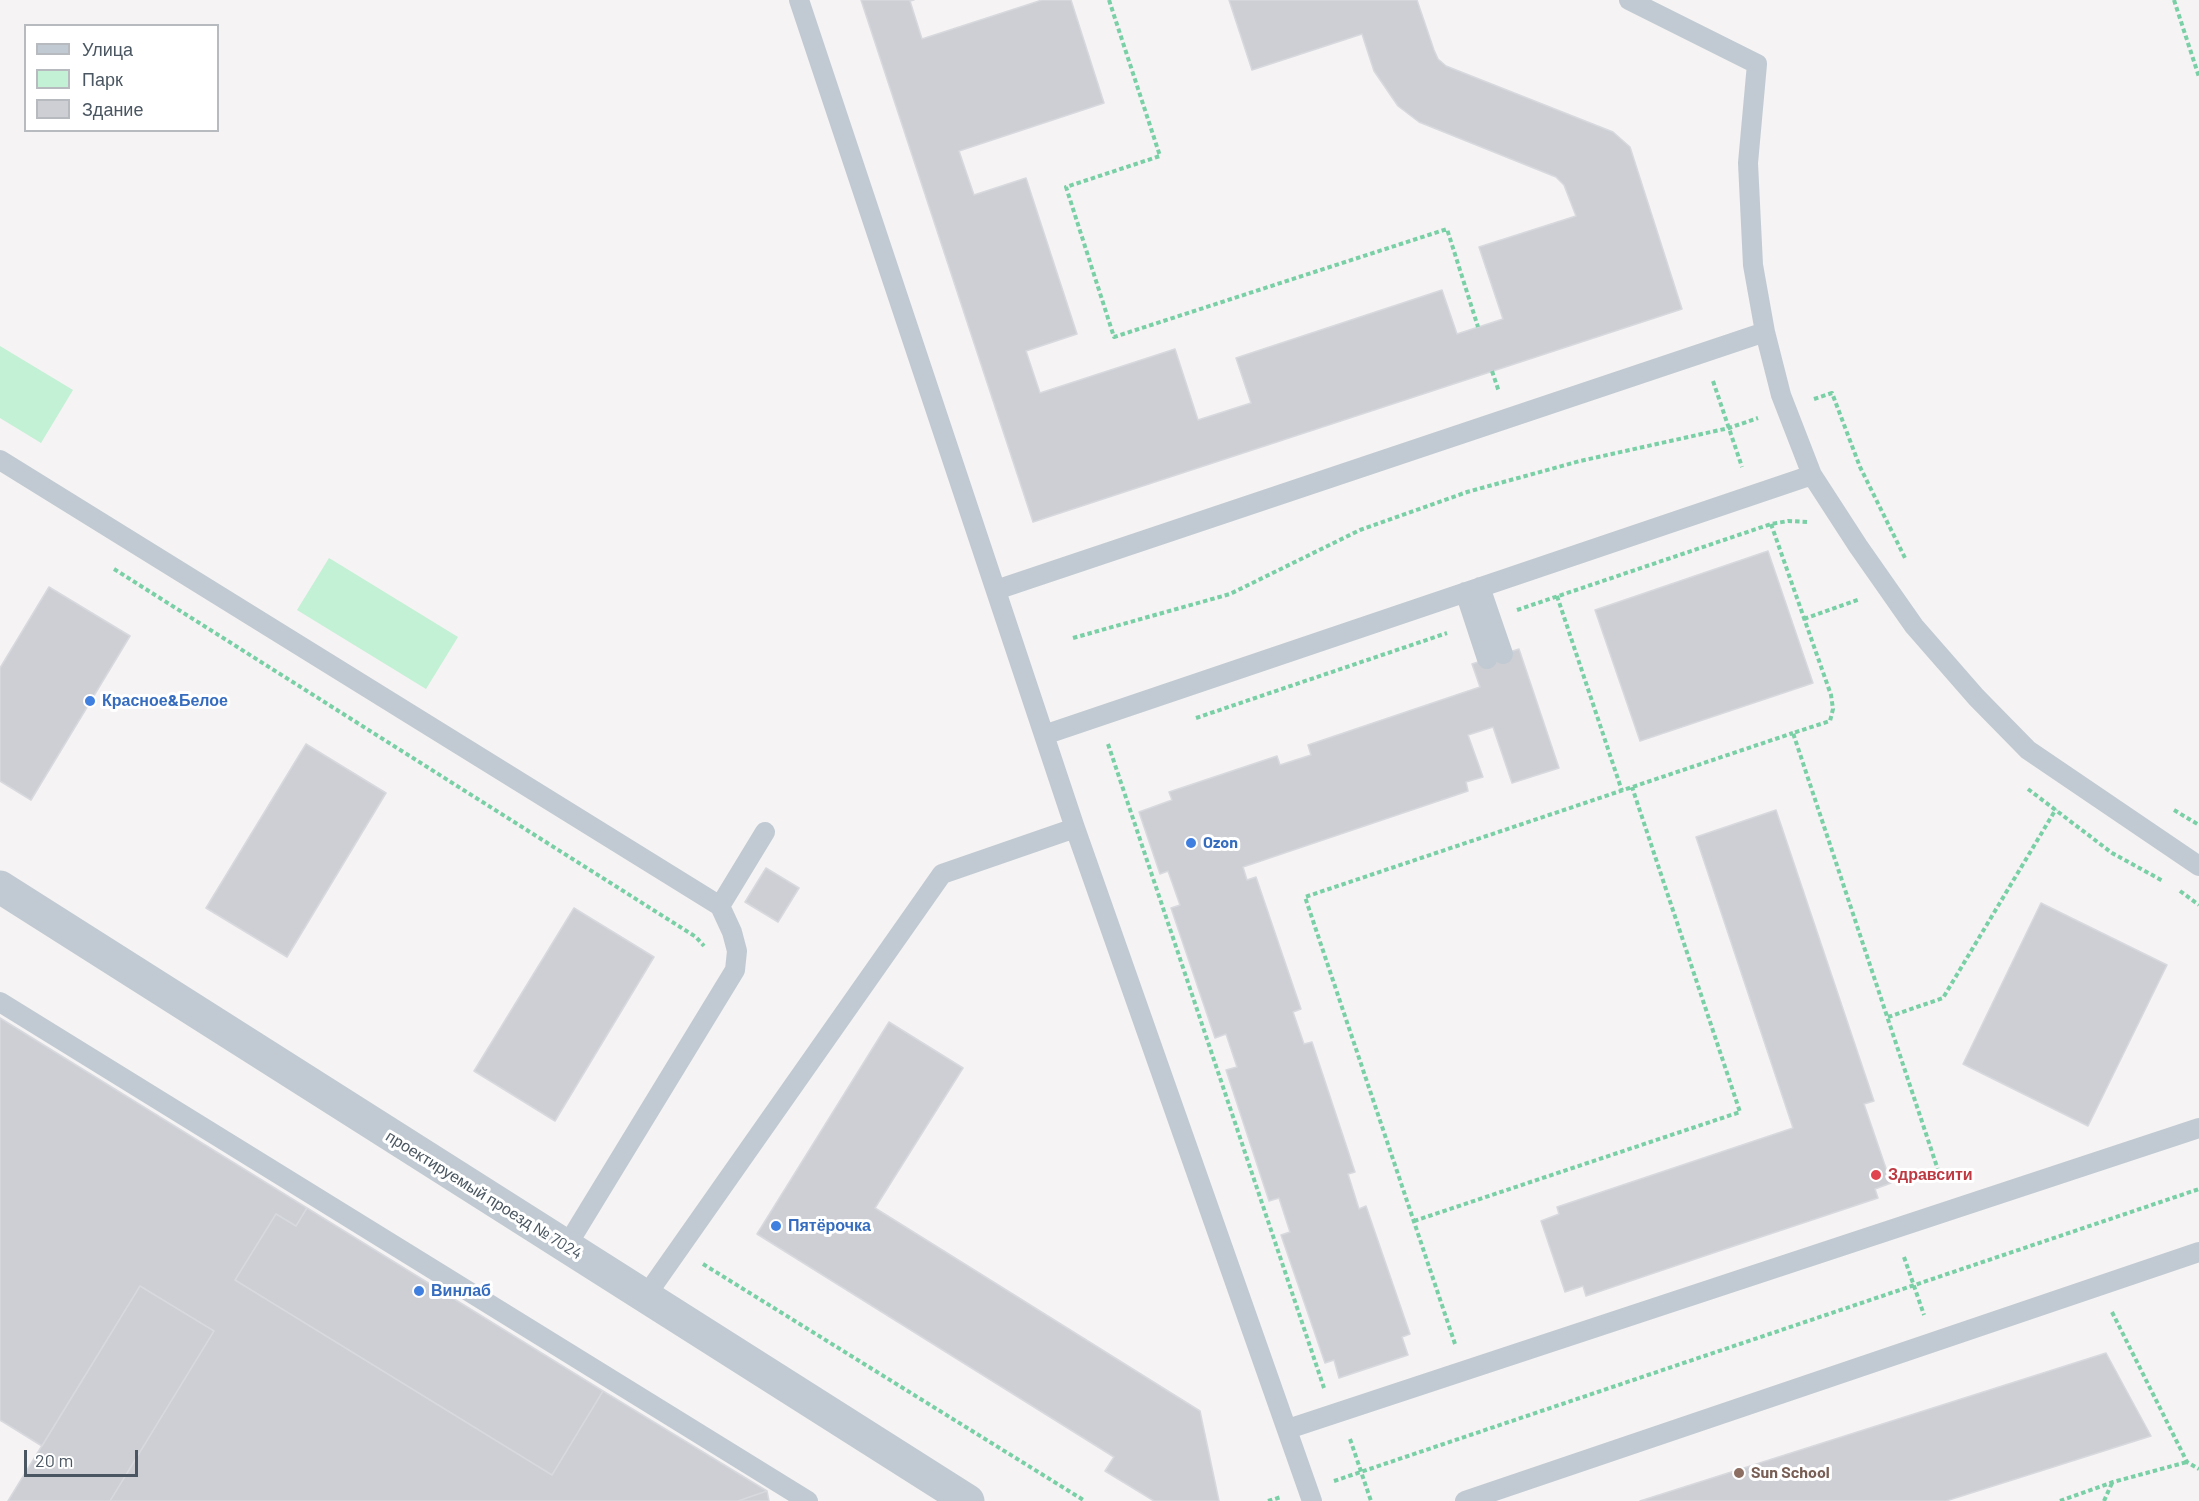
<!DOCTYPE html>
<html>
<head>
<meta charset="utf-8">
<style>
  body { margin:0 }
  #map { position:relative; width:2199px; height:1501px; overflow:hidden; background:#f5f3f3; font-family:Barlow,sans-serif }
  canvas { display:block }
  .legend { position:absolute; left:24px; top:24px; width:195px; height:108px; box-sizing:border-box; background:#fff; border:2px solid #b7bbc0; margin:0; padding:8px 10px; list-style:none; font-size:18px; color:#4a5661 }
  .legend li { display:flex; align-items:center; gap:12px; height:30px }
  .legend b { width:30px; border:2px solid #b7bbc0 }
  .scale { position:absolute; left:24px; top:1450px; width:114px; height:27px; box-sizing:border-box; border:3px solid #4a5661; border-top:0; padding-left:8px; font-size:18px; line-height:21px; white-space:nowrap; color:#4a5661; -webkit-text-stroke:4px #fff; paint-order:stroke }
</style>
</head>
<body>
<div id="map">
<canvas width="2199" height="1501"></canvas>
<ul class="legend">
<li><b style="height:8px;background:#c1cad2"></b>Улица</li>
<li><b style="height:16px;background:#c3f1d5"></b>Парк</li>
<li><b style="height:16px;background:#cdcfd5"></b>Здание</li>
</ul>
<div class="scale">20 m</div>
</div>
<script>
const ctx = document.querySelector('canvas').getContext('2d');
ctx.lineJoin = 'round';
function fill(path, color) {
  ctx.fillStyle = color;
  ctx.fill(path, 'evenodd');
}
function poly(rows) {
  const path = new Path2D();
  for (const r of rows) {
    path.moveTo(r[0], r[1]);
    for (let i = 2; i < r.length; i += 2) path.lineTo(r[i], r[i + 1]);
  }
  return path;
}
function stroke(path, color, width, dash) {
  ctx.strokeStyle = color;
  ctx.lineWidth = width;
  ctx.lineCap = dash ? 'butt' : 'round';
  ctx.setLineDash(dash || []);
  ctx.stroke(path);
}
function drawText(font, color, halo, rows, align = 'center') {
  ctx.font = font + ' Barlow,sans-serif';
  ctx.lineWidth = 6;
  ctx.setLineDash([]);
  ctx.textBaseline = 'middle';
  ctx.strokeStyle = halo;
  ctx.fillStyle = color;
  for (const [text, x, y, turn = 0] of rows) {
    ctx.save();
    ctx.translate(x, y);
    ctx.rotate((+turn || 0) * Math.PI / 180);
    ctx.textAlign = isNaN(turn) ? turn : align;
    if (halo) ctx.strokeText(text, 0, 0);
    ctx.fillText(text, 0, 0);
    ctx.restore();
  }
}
fill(poly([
  [0,346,73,390,41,443,0,418],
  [329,558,458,637,426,689,297,610]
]), '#c3f1d5');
const building = poly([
  [861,0,914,0,910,1,922,39,1042,0,1071,0,1104,103,959,151,974,195,1026,178,1077,334,1026,351,1040,393,1175,349,1198,420,1251,403,1236,358,1442,290,1457,334,1503,319,1479,247,1576,216,1564,185,1556,177,1419,122,1398,106,1374,71,1362,34,1252,70,1229,0,1417,0,1434,50,1438,59,1446,66,1613,132,1630,147,1682,309,1033,522,861,0],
  [1768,551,1813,683,1640,741,1595,610,1768,551],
  [49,587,130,636,31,800,0,781,0,668,49,587],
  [1519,649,1559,768,1512,783,1493,727,1468,735,1483,777,1466,782,1468,791,1243,867,1247,880,1256,877,1301,1009,1293,1012,1304,1044,1312,1042,1355,1172,1348,1174,1359,1209,1366,1206,1410,1334,1402,1337,1408,1355,1339,1378,1334,1360,1325,1363,1281,1235,1290,1232,1279,1198,1269,1201,1226,1070,1237,1067,1226,1034,1215,1038,1171,908,1180,905,1168,871,1160,874,1139,812,1172,800,1169,792,1277,756,1280,765,1311,755,1308,745,1480,687,1472,664,1519,649],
  [306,744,386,793,287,957,206,908,306,744],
  [1776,810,1874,1101,1864,1104,1891,1183,1875,1189,1878,1198,1722,1250,1586,1296,1583,1286,1565,1292,1541,1221,1559,1214,1557,1207,1793,1128,1696,837,1776,810],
  [766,868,799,888,778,922,745,902,766,868],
  [2041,903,2167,965,2088,1126,1963,1064,2041,903],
  [574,908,654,957,555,1121,474,1071,574,908],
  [0,1018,307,1208,296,1226,276,1214,235,1280,552,1475,603,1391,767,1491,738,1501,110,1501,214,1331,140,1286,42,1446,0,1420,0,1018],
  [889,1022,963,1068,875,1208,1200,1411,1219,1501,1154,1501,1105,1471,1114,1457,757,1234,889,1022],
  [307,1208,603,1391,552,1475,235,1280,276,1214,296,1226,307,1208],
  [140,1286,214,1331,110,1501,8,1501,140,1286],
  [2106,1353,2151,1436,1946,1501,1640,1501,2106,1353],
  [767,1491,769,1501,738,1501,767,1491]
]);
fill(building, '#cdcfd5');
stroke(building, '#d7d9de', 1.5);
stroke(poly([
  [1109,0,1160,156,1066,187,1114,337,1447,229,1478,327],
  [2174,0,2199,77],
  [1492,371,1499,392],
  [1713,381,1742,467],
  [1814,399,1832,393,1860,467,1905,558],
  [1771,524,1831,695,1833,709,1830,721,1793,733,1942,1182],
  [114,569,696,937,704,946],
  [1557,596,1622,791],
  [1517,610,1771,524,1788,521,1807,522],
  [1804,619,1860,599],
  [1073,638,1230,594,1360,530,1467,492,1580,461,1729,428,1758,418],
  [1196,718,1447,633],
  [1108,744,1324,1388],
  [2028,789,2112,853,2163,881],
  [2174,810,2199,825],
  [2180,891,2199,905],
  [1888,1017,1943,998,2056,809],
  [1414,1221,1740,1112,1632,787],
  [1904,1257,1924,1315],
  [703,1264,1085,1501],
  [2112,1312,2187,1462,2199,1469],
  [1455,1344,1305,897,1793,733],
  [1350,1439,1371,1501],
  [1334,1481,2199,1189],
  [1268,1501,1281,1497],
  [2060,1501,2113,1482,2187,1462],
  [2104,1501,2112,1483]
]), '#7ad0a6', 4, [4.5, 3]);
stroke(poly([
  [799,0,1075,828,1312,1501],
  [1629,0,1757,64,1748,163,1753,265,1765,332,1781,395,1812,475,1858,546,1914,626,1976,697,2028,750,2199,866],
  [0,460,720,906,732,932,737,951,735,970,566,1247],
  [1480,587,1503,654],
  [996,590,1765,332],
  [1465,592,1487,659],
  [1044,735,1812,475],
  [720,906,765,832],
  [0,1002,808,1501],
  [645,1297,942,874,1075,828],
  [1288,1429,2199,1128],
  [1465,1501,2199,1252]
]), '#c1cad2', 20);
stroke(poly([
  [0,887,968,1501]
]), '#c1cad2', 33);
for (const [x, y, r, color] of [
  [90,701,6,"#3f7fe0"],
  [1191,843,6,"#3f7fe0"],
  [1876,1175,6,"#e0444e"],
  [776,1226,6,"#3f7fe0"],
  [419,1291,6,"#3f7fe0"],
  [1739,1473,6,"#8d6e63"]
]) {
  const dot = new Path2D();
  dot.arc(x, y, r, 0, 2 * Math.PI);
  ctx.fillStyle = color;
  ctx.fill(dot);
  stroke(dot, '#fff', 2);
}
drawText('bold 16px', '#366cbe', '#fff', [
  ["Красное&Белое",102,701],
  ["Ozon",1203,843],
  ["Пятёрочка",788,1226],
  ["Винлаб",431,1291]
], 'left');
drawText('bold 16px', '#be3a42', '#fff', [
  ["Здравсити",1888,1175]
], 'left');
drawText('16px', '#4a5661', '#fff', [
  ["проектируемый проезд № 7024",484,1195,32]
]);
drawText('bold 16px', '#785e54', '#fff', [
  ["Sun School",1751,1473]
], 'left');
</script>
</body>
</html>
